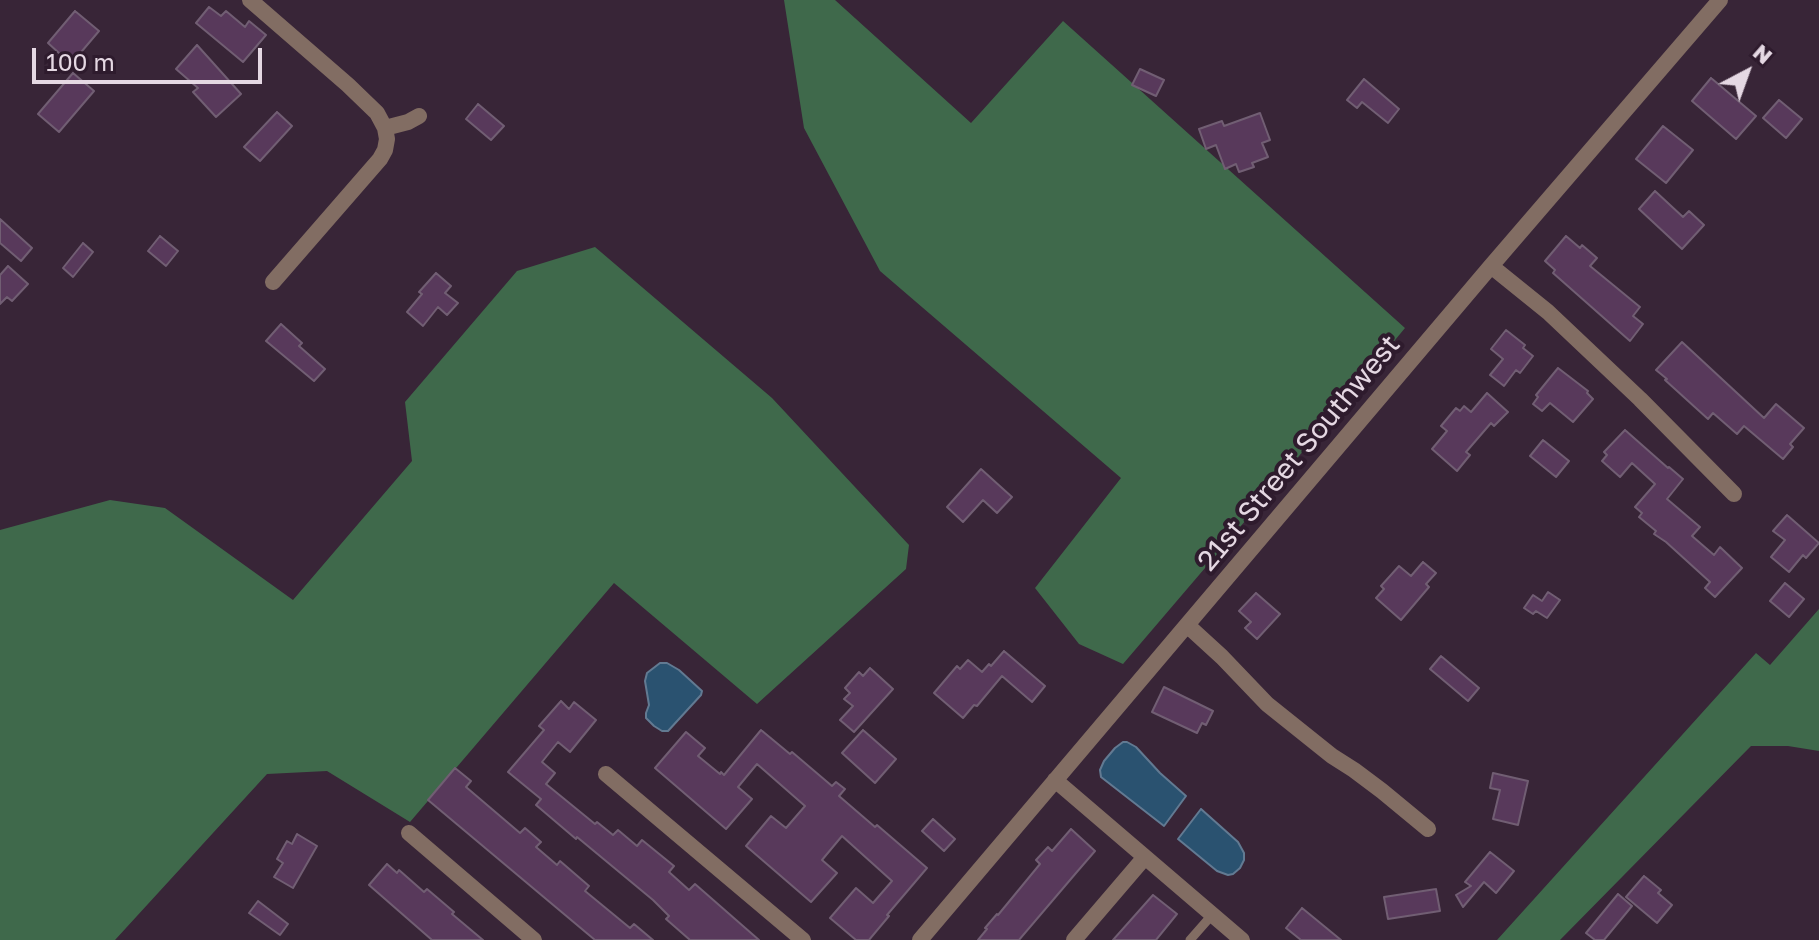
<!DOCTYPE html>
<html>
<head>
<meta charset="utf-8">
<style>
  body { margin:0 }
  #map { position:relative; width:1819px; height:940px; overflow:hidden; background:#382537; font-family:"Golos Text",sans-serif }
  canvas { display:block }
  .north { position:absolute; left:1707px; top:32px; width:80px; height:80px; -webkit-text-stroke:6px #2e1b2d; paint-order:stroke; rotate:41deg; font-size:22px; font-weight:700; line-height:32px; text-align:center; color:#e5d8e3 }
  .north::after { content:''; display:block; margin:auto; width:28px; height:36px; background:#e5d8e3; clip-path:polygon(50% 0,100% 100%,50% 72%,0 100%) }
  .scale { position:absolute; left:32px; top:48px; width:230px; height:36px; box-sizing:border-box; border:4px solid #e5d8e3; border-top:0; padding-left:10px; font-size:24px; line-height:28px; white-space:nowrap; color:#e5d8e3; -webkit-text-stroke:6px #2e1b2d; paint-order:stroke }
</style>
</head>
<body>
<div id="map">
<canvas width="1819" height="940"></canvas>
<div class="north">N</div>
<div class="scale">100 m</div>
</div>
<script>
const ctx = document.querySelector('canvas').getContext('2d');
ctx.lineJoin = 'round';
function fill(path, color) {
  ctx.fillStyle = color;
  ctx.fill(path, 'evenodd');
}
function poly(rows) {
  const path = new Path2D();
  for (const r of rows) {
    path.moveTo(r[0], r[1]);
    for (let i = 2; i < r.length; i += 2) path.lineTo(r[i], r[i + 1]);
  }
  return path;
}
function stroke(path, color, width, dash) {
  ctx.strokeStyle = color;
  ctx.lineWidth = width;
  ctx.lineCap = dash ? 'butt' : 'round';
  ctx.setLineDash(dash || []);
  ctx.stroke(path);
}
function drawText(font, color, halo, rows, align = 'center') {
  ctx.font = font + ' "Golos Text",sans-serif';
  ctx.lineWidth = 8;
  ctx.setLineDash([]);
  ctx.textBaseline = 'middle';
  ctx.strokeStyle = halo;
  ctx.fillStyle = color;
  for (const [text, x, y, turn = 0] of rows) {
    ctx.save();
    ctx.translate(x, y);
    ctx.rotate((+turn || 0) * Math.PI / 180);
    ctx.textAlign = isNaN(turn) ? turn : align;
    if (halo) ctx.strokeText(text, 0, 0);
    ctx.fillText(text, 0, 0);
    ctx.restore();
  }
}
fill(poly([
  [784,0,835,0,971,123,1063,21,1405,328,1246,520,1123,664,1079,644,1035,588,1121,478,880,271,804,128],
  [595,247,772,398,909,545,906,569,757,704,614,583,410,822,327,771,267,774,115,940,0,940,0,530,110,500,165,508,293,600,412,461,405,402,517,271],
  [1819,609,1819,751,1788,746,1751,746,1560,940,1497,940,1756,653,1770,665]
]), '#3f694b');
const water = poly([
  [660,663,667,663,679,670,702,691,701,695,668,731,662,731,654,726,646,718,646,713,649,705,645,681,647,673,660,663],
  [1123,742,1127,742,1136,747,1160,773,1186,796,1164,826,1101,777,1100,770,1104,761,1115,748,1123,742],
  [1201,809,1238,842,1244,853,1244,860,1240,868,1233,874,1228,875,1217,871,1178,839,1201,809]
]);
fill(water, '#2a5270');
stroke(water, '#627a92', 2);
const building = poly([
  [209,7,221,16,226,11,245,27,249,21,266,35,243,62,196,23,209,7],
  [75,11,99,31,71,64,48,43,75,11],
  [197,45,241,94,216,117,193,92,198,88,176,69,197,45],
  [1140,69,1164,80,1156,96,1132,85,1140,69],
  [73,73,94,91,59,132,38,114,73,73],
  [1711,78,1756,116,1736,139,1692,101,1711,78],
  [1364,79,1399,109,1388,123,1362,102,1357,108,1347,100,1364,79],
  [1779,100,1802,119,1786,138,1763,118,1779,100],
  [478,104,504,126,491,140,466,119,478,104],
  [277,112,292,126,260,161,244,147,277,112],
  [1260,113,1270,140,1262,143,1268,157,1252,163,1254,167,1239,172,1236,164,1225,169,1216,145,1206,149,1199,129,1222,121,1224,126,1260,113],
  [1663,126,1693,150,1666,183,1636,159,1663,126],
  [1655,191,1683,217,1689,211,1704,225,1682,249,1639,209,1655,191],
  [0,219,32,248,21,261,0,243,0,219],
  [160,236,178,251,166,266,148,251,160,236],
  [1566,236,1580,248,1582,245,1597,258,1590,266,1640,307,1633,316,1643,324,1630,341,1553,273,1555,270,1545,261,1566,236],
  [83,243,93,252,73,277,63,268,83,243],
  [8,266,28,284,12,301,7,297,0,304,0,275,8,266],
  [436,273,451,286,445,293,458,303,447,315,438,307,423,326,407,312,422,294,419,292,436,273],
  [281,324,302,343,299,346,325,369,314,381,266,341,281,324],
  [1506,330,1525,345,1523,348,1533,356,1520,373,1516,370,1504,386,1490,375,1503,359,1491,349,1506,330],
  [1682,342,1764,418,1776,404,1804,428,1790,444,1793,447,1783,459,1744,426,1737,434,1713,413,1708,419,1665,380,1667,379,1656,370,1682,342],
  [1558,368,1588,391,1587,393,1593,399,1573,422,1550,403,1542,411,1533,404,1538,397,1536,395,1558,368],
  [1487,393,1508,412,1494,426,1491,423,1466,452,1470,455,1457,471,1432,449,1447,431,1441,426,1456,408,1460,411,1464,406,1471,412,1487,393],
  [1625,430,1668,468,1669,467,1683,479,1667,499,1700,527,1692,536,1714,555,1720,547,1742,568,1715,597,1705,588,1710,582,1666,542,1654,534,1656,531,1639,517,1642,513,1635,507,1655,484,1632,463,1620,477,1602,461,1607,455,1604,452,1625,430],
  [1543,440,1569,461,1556,477,1530,456,1543,440],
  [981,469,1012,497,997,513,983,500,963,522,947,507,981,469],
  [1787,515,1819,543,1806,558,1803,555,1789,572,1771,557,1785,540,1773,531,1787,515],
  [1423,562,1436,573,1426,584,1429,587,1401,620,1376,598,1384,589,1381,586,1399,566,1411,576,1423,562],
  [1785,583,1804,599,1789,617,1770,601,1785,583],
  [1548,592,1560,600,1547,618,1536,611,1533,614,1524,608,1533,595,1542,601,1548,592],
  [1256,593,1280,614,1257,639,1245,628,1251,622,1239,611,1256,593],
  [1004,651,1045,686,1032,702,1002,676,977,706,974,705,963,718,934,693,957,666,960,669,968,660,982,672,989,664,991,666,1004,651],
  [1441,656,1479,688,1468,701,1430,669,1441,656],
  [870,668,893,689,854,732,840,720,853,706,844,699,850,693,845,688,859,672,863,676,870,668],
  [1164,687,1213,711,1206,725,1202,723,1197,733,1152,712,1164,687],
  [561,701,569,709,574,702,596,720,570,752,558,742,542,762,555,773,546,784,595,824,597,822,613,835,618,830,637,846,642,840,674,866,669,872,689,890,695,884,759,940,690,940,666,919,669,916,653,900,577,837,576,839,536,805,541,799,508,772,544,730,539,726,561,701],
  [761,730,790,754,792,752,832,786,836,782,845,789,839,796,875,827,877,825,927,868,887,915,889,916,869,940,856,940,830,918,856,888,873,903,892,881,842,836,822,860,837,873,811,902,746,846,771,816,786,828,805,806,757,764,738,787,752,799,726,829,655,768,686,732,705,748,698,756,720,774,721,772,724,775,761,730],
  [863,730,896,759,875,783,842,753,863,730],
  [455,768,471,781,466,787,520,833,525,828,541,842,536,847,557,865,560,861,589,886,585,891,630,928,634,924,653,940,595,940,428,800,455,768],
  [1493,773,1528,781,1518,825,1493,819,1500,790,1490,788,1493,773],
  [933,819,955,839,944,851,922,831,933,819],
  [1071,829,1095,851,1076,873,1019,940,978,940,987,929,985,928,997,914,998,915,1040,864,1036,860,1048,847,1052,851,1071,829],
  [297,834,317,846,293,888,274,877,283,863,277,859,287,841,292,844,297,834],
  [1490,852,1514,871,1496,893,1484,882,1463,907,1456,895,1471,886,1465,882,1490,852],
  [387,864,397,873,399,870,424,892,427,889,454,912,452,914,483,940,432,940,369,885,387,864],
  [1644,876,1661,890,1658,893,1672,905,1657,923,1626,897,1644,876],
  [1436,889,1440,911,1388,919,1384,897,1436,889],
  [1618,894,1632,906,1604,940,1595,940,1586,933,1618,894],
  [1153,895,1177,914,1156,940,1113,940,1153,895],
  [258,901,288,924,280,935,249,913,258,901],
  [1302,908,1341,940,1301,940,1286,928,1302,908]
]);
fill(building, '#58395b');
stroke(building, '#715e73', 2);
stroke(poly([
  [1190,940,1212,915]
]), '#826d63', 9);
stroke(poly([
  [250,0,348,85,377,113,385,128],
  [1491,266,1548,312,1640,399,1734,494],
  [273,282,380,159,385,150,387,139,385,128,408,122,419,116],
  [1187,625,1222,657,1267,704,1332,756,1354,770,1382,791,1428,829],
  [606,774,803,940],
  [1055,780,1242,940],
  [409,833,534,940],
  [920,940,1491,266,1720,0],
  [1074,940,1145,857]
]), '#826d63', 16);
drawText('28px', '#e5d8e3', '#2e1b2d', [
  ["21st Street Southwest",1299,453,-50]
]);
</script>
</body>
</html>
